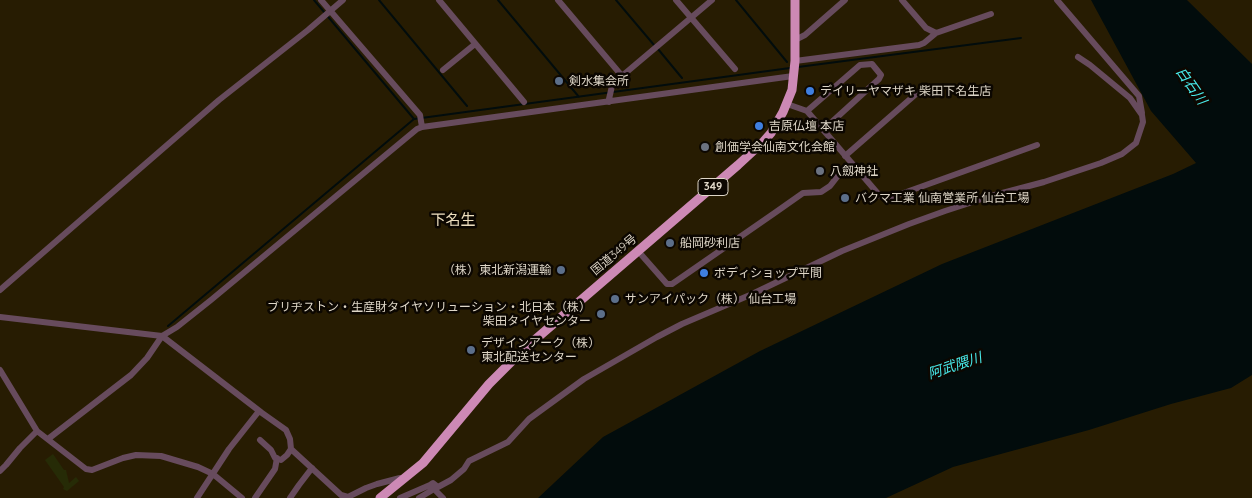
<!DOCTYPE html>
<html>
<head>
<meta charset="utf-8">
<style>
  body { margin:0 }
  canvas { display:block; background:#271c02 }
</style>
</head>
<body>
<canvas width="1252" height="498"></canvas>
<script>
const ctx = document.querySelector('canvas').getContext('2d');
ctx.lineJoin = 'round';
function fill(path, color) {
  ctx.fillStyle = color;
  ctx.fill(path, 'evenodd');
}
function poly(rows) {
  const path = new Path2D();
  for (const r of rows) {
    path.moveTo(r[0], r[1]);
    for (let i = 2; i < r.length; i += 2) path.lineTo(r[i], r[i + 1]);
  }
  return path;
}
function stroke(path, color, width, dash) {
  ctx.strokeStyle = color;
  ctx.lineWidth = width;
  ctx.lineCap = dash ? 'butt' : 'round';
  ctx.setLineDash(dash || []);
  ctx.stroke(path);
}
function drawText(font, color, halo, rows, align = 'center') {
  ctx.font = font + ' Quicksand,"Noto Sans JP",sans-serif';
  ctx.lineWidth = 5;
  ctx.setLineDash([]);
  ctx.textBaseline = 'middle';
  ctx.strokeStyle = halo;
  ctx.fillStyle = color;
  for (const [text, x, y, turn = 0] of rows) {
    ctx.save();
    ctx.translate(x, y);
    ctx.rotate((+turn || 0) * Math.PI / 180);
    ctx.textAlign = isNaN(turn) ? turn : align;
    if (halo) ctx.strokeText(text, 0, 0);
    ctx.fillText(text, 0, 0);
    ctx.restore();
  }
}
fill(poly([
  [53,454,64,470,66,470,69,483,76,477,79,481,67,491,63,489,64,487,45,460]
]), '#262b06');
fill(poly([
  [1091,0,1187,0,1252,64,1252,375,1231,388,1171,404,1089,430,953,467,886,498,538,498,603,437,760,351,942,264,1173,174,1196,163,1151,111]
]), '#020c0c');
stroke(poly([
  [314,0,414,119],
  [379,0,467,106],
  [498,0,579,97],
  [616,0,654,45],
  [736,0,787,62],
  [658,49,682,78],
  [798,67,1021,38],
  [168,326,414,119,790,68]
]), '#020c0c', 2);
stroke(poly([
  [321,0,420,115,422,127],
  [439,0,524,102],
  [558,0,622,76],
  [676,0,735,69],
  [902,0,926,28,936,33],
  [1057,0,1139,96,1142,113],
  [795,40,805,35,845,0],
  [795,61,919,45,924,43,936,33,991,14],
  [443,70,475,44],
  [609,102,609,99,612,86,622,76,712,0],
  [787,104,807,111,880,196,887,199,1037,145],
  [807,111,860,65,872,64,881,75,879,79,823,130],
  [845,156,924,87],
  [638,251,667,284,672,284,776,212,803,193,821,192,830,186,837,177,852,164],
  [0,290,219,100,308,30,343,0],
  [0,317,162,336,262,413,286,430,290,439,291,449,341,495,348,497,366,488,377,484,400,478,403,478],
  [0,370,37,431,86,469,92,470,123,458,136,455,161,456,198,467,213,474,242,498],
  [48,439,131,375,147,358,162,336,177,327,211,300,417,129,422,127,793,76],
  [260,440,271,450,275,458,281,460,287,455,291,449],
  [0,471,6,465,20,448,37,431],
  [430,485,433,483,438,487,451,480,464,469,469,461,508,442,529,419,584,379,657,337,682,324,750,295,842,251,909,224,945,211,991,196,1044,182,1101,163,1122,154,1136,143,1143,122,1142,115,1130,98,1090,65,1078,57],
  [197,498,229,449,259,411],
  [255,498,275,469,277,458],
  [290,498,299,485,312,468],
  [400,498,430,485,443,498],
  [419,498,434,489]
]), '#674b5d', 6);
stroke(poly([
  [380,498,423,463,489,384,523,350,738,165,764,141,771,133,783,112,792,90,795,61,795,0]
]), '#cd89b5', 9);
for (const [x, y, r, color] of [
  [559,81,5,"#5c6f8a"],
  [810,91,5,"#3f7fe0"],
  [759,126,5,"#3f7fe0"],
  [705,147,5,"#6b7280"],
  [820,171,5,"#6b7280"],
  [845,198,5,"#5c6f8a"],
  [670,243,5,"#5c6f8a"],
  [561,270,5,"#5c6f8a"],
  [704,273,5,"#3f7fe0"],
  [615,299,5,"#5c6f8a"],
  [601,314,5,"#5c6f8a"],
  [471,350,5,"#5c6f8a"]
]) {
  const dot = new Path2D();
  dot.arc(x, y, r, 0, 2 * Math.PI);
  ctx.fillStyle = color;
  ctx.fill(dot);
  stroke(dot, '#0c0701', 2);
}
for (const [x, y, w] of [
  [713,187,30]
]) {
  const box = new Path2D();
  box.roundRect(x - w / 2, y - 8.5, w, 17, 4);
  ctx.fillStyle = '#0c0701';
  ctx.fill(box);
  stroke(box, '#ded6c7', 1);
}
drawText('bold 11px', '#ded6c7', null, [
  ["349",713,187]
]);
drawText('12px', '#ded6c7', '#0c0701', [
  ["剣水集会所",569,81],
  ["デイリーヤマザキ 柴田下名生店",820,91],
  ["吉原仏壇 本店",769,126],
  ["創価学会仙南文化会館",715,147],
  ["八劔神社",830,171],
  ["バクマ工業 仙南営業所 仙台工場",855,198],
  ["船岡砂利店",680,243],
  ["（株）東北新潟運輸",551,270,"right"],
  ["ボディショップ平間",714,273],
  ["サンアイパック（株） 仙台工場",625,299],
  ["ブリヂストン・生産財タイヤソリューション・北日本（株）",591,307,"right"],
  ["柴田タイヤセンター",591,321,"right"],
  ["デザインアーク（株）",481,343],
  ["東北配送センター",481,357]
], 'left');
drawText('12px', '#ded6c7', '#0c0701', [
  ["国道349号",614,255,-40]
]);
drawText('italic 14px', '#48eaea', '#0c0701', [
  ["白石川",1191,86,55],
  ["阿武隈川",955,366,-18]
]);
drawText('15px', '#ecddbd', '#0c0701', [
  ["下名生",453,220]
]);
</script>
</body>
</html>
